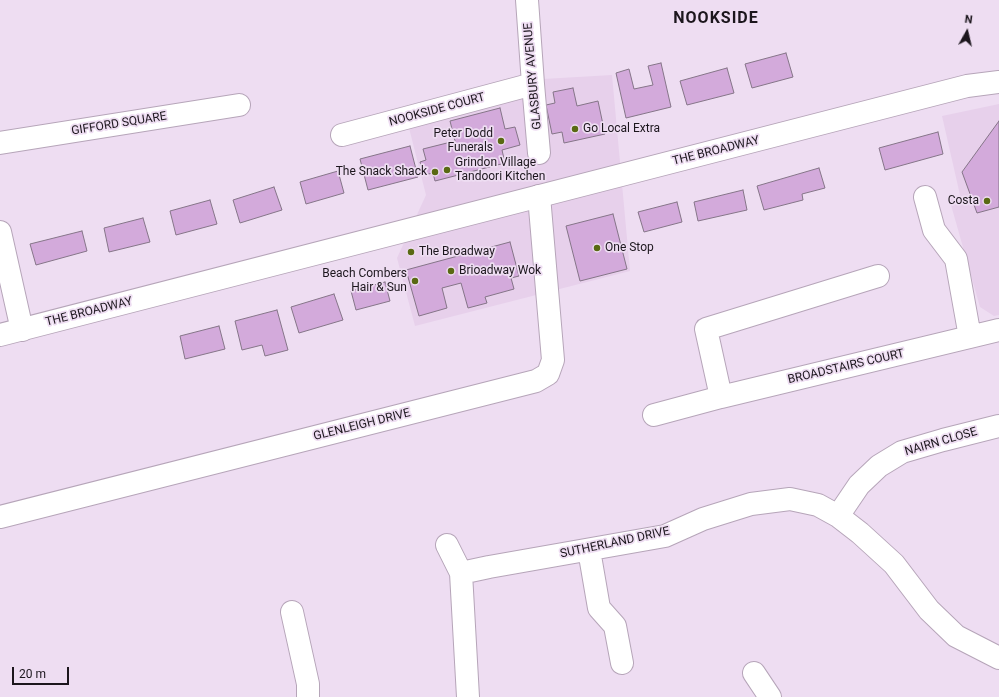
<!DOCTYPE html>
<html>
<head>
<meta charset="utf-8">
<style>
  body { margin:0 }
  #map { position:relative; width:999px; height:697px; overflow:hidden; background:#eeddf2; font-family:Roboto,sans-serif }
  canvas { display:block }
  .north { position:absolute; left:947px; top:12px; width:40px; height:40px; -webkit-text-stroke:3px #eeddf2; paint-order:stroke; rotate:8deg; font-size:11px; font-weight:700; line-height:16px; text-align:center; color:#1c161d }
  .north::after { content:''; display:block; margin:auto; width:14px; height:18px; background:#1c161d; clip-path:polygon(50% 0,100% 100%,50% 72%,0 100%) }
  .scale { position:absolute; left:12px; top:667px; width:57px; height:18px; box-sizing:border-box; border:2px solid #1c161d; border-top:0; padding-left:5px; font-size:12px; line-height:14px; white-space:nowrap; color:#1c161d; -webkit-text-stroke:3px #eeddf2; paint-order:stroke }
</style>
</head>
<body>
<div id="map">
<canvas width="999" height="697"></canvas>
<div class="north">N</div>
<div class="scale">20 m</div>
</div>
<script>
const ctx = document.querySelector('canvas').getContext('2d');
ctx.lineJoin = 'round';
function fill(path, color) {
  ctx.fillStyle = color;
  ctx.fill(path, 'evenodd');
}
function poly(rows) {
  const path = new Path2D();
  for (const r of rows) {
    path.moveTo(r[0], r[1]);
    for (let i = 2; i < r.length; i += 2) path.lineTo(r[i], r[i + 1]);
  }
  return path;
}
function stroke(path, color, width, dash) {
  ctx.strokeStyle = color;
  ctx.lineWidth = width;
  ctx.lineCap = dash ? 'butt' : 'round';
  ctx.setLineDash(dash || []);
  ctx.stroke(path);
}
function drawText(font, color, halo, rows, align = 'center') {
  ctx.font = font + ' Roboto,sans-serif';
  ctx.lineWidth = 3.5;
  ctx.setLineDash([]);
  ctx.textBaseline = 'middle';
  ctx.strokeStyle = halo;
  ctx.fillStyle = color;
  for (const [text, x, y, turn = 0] of rows) {
    ctx.save();
    ctx.translate(x, y);
    ctx.rotate((+turn || 0) * Math.PI / 180);
    ctx.textAlign = isNaN(turn) ? turn : align;
    if (halo) ctx.strokeText(text, 0, 0);
    ctx.fillText(text, 0, 0);
    ctx.restore();
  }
}
fill(poly([
  [612,75,630,271,415,326,397,258,426,195,406,116,543,79],
  [999,104,999,315,994,316,980,307,949,198,960,195,942,116]
]), '#e7d0eb');
const building = poly([
  [786,53,793,77,752,88,745,64,786,53],
  [661,63,671,107,626,118,616,73,629,69,634,89,653,85,648,66,661,63],
  [727,68,734,93,687,105,680,81,727,68],
  [573,88,577,106,598,101,605,134,564,143,562,132,552,134,546,105,555,103,553,92,573,88],
  [500,108,505,129,515,127,520,145,502,150,505,163,435,181,433,173,424,175,420,162,426,160,423,149,455,141,450,121,500,108],
  [999,121,999,207,977,213,962,172,999,121],
  [938,132,943,154,885,170,879,148,938,132],
  [410,146,418,177,368,190,360,159,410,146],
  [819,168,825,188,802,194,803,200,764,210,757,186,819,168],
  [338,171,344,193,306,204,300,182,338,171],
  [274,187,282,210,240,223,233,200,274,187],
  [743,190,747,210,698,221,694,202,743,190],
  [210,200,217,224,176,235,170,211,210,200],
  [677,202,682,222,644,232,638,212,677,202],
  [613,214,627,269,580,281,566,226,613,214],
  [143,218,150,242,109,252,104,228,143,218],
  [82,231,87,251,36,265,30,244,82,231],
  [510,242,519,276,511,278,514,289,485,297,487,303,468,308,461,283,442,288,447,308,419,316,406,270,510,242],
  [385,282,390,301,356,310,351,291,385,282],
  [334,294,343,320,299,333,291,307,334,294],
  [277,310,288,350,265,356,262,345,242,350,235,321,277,310],
  [219,326,225,349,185,359,180,336,219,326]
]);
fill(building, '#d3aadb');
stroke(building, '#857588', 1);
const minor = poly([
  [527,0,533,84,539,153],
  [342,135,533,84],
  [0,143,239,105],
  [925,197,934,230,956,259,970,337],
  [0,232,22,330],
  [721,397,706,329,878,276],
  [654,415,721,397,999,330],
  [838,516,859,485,879,466,902,452,943,440,999,426],
  [0,517,536,381,548,374,553,360,539,196],
  [447,545,461,573],
  [589,550,599,608,615,626,622,663],
  [292,612,308,684,308,697],
  [754,673,770,697],
  [468,697,461,573,489,567,665,536,703,519,751,504,790,499,818,505,838,516,860,533,894,564,929,610,956,636,999,658]
]);
const primary = poly([
  [0,335,967,86,999,82]
]);
stroke(minor, '#b6a5b9', 24);
stroke(primary, '#b6a5b9', 24);
stroke(minor, '#fff', 22);
stroke(primary, '#fff', 22);
for (const [x, y, r, color] of [
  [575,129,4,"#596913"],
  [501,141,4,"#596913"],
  [447,170,4,"#596913"],
  [435,172,4,"#596913"],
  [987,201,4,"#596913"],
  [597,248,4,"#596913"],
  [411,252,4,"#596913"],
  [451,271,4,"#596913"],
  [415,281,4,"#596913"]
]) {
  const dot = new Path2D();
  dot.arc(x, y, r, 0, 2 * Math.PI);
  ctx.fillStyle = color;
  ctx.fill(dot);
  stroke(dot, '#eeddf2', 1.5);
}
drawText('12px', '#1c161d', '#eeddf2', [
  ["GLASBURY AVENUE",533,76,-95],
  ["NOOKSIDE COURT",437,110,-15],
  ["GIFFORD SQUARE",119,124,-9],
  ["THE BROADWAY",716,151,-14],
  ["THE BROADWAY",89,312,-14],
  ["BROADSTAIRS COURT",846,367,-13],
  ["GLENLEIGH DRIVE",362,425,-14],
  ["NAIRN CLOSE",941,442,-16],
  ["SUTHERLAND DRIVE",615,543,-12]
]);
drawText('12px', '#1c161d', '#eeddf2', [
  ["Go Local Extra",583,129],
  ["Peter Dodd",493,134,"right"],
  ["Funerals",493,148,"right"],
  ["Grindon Village",455,163],
  ["Tandoori Kitchen",455,177],
  ["The Snack Shack",427,172,"right"],
  ["Costa",979,201,"right"],
  ["One Stop",605,248],
  ["The Broadway",419,252],
  ["Brioadway Wok",459,271],
  ["Beach Combers",407,274,"right"],
  ["Hair & Sun",407,288,"right"]
], 'left');
ctx.letterSpacing = '1px';
drawText('bold 16px', '#1c161d', '#eeddf2', [
  ["NOOKSIDE",716,19]
]);
ctx.letterSpacing = '0px';
</script>
</body>
</html>
